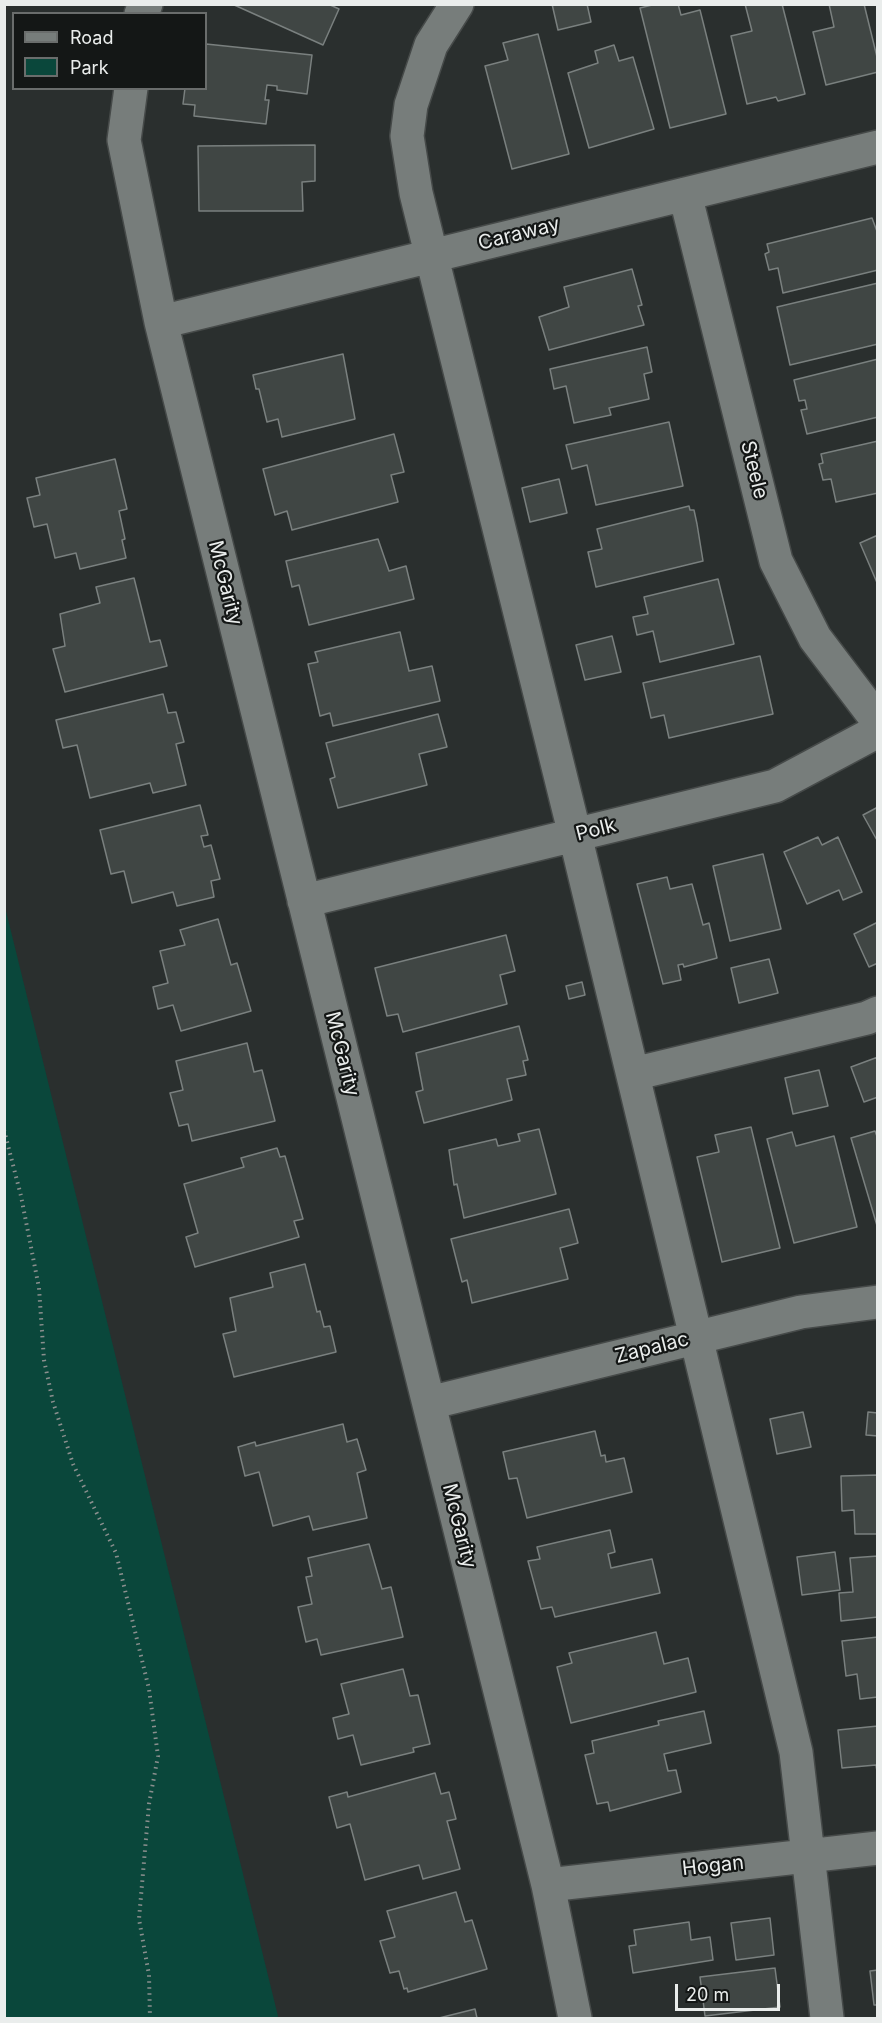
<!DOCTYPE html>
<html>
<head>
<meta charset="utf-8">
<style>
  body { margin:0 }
  #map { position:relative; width:882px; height:2023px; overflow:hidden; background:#2a2f2e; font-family:Inter,sans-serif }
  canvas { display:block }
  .frame { position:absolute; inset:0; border:6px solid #eaedec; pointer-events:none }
  .legend { position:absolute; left:12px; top:12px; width:195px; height:78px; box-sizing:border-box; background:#141716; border:2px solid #6a6d6c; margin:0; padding:8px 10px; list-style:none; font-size:18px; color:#eaedec }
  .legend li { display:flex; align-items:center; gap:12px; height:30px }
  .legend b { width:30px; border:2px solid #6a6d6c }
  .scale { position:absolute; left:675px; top:1984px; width:105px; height:27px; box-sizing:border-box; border:3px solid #eaedec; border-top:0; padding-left:8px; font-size:18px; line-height:21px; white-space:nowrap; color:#eaedec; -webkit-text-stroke:4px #141716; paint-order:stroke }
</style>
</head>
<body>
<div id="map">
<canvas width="882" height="2023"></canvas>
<div class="frame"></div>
<ul class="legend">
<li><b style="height:8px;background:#777d7b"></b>Road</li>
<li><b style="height:16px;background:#0a473b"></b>Park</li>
</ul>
<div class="scale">20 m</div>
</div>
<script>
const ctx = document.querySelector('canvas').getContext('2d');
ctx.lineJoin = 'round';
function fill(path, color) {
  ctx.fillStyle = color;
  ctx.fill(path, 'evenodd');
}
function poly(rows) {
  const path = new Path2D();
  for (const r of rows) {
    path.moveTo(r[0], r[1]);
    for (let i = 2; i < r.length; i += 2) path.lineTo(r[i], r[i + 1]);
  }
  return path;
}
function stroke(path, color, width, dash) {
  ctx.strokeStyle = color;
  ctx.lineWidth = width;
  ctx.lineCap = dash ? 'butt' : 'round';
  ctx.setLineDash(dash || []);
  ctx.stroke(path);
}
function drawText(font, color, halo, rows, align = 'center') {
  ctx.font = font + ' Inter,sans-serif';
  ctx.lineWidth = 4.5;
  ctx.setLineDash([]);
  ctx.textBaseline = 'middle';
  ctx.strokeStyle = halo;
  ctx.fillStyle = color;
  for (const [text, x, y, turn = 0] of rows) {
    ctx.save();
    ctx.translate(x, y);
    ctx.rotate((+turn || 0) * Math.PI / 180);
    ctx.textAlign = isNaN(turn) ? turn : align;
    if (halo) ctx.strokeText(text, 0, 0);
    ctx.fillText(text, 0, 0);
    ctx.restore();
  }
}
fill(poly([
  [4,903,278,2016,277,2018,5,2018]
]), '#0a473b');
const building = poly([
  [232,4,328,4,339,9,323,45,232,4],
  [552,4,587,4,591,22,558,30,552,4],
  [656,4,678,4,681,15,700,10,726,114,670,128,640,8,656,4],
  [745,4,782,4,805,94,778,101,776,97,747,104,731,36,752,31,745,4],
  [829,4,864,4,878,61,878,72,826,85,813,32,834,27,829,4],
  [538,34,569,154,512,169,485,66,508,60,503,43,538,34],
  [206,44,312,55,307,94,277,90,277,86,267,85,265,100,269,100,266,124,194,116,195,105,183,104,185,88,206,88,206,44],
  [614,45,619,61,633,57,654,129,589,148,568,73,598,63,595,51,614,45],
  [315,145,315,181,302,182,303,211,199,211,198,146,315,145],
  [872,218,878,234,878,270,783,293,778,268,769,270,765,254,769,252,767,244,872,218],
  [632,269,642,305,638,306,644,325,549,350,539,317,569,307,564,287,632,269],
  [878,283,878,344,790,365,777,307,878,283],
  [647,347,652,372,644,374,649,399,609,408,611,415,574,423,566,386,554,389,550,369,647,347],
  [343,354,355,419,282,437,278,419,267,422,259,389,256,389,253,375,343,354],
  [878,359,878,417,807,434,801,410,807,409,805,400,799,401,794,380,878,359],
  [669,422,683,486,596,505,587,465,572,469,566,445,669,422],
  [394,434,404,472,391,475,398,502,292,530,287,511,275,515,263,469,394,434],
  [878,441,878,493,836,502,831,479,823,480,819,464,823,463,821,454,878,441],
  [115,459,127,509,119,511,125,539,122,540,126,558,80,569,76,553,55,558,47,524,34,527,27,498,40,495,36,478,115,459],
  [559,479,567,513,530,522,522,488,559,479],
  [689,506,690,510,694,510,697,524,703,561,596,587,588,552,602,549,597,529,689,506],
  [878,535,878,585,860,543,878,535],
  [378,539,389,571,406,566,414,599,309,625,299,585,292,587,286,561,378,539],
  [134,578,150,642,160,640,167,666,65,692,53,649,65,646,60,614,100,603,96,587,134,578],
  [718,579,734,644,660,662,653,631,637,635,633,617,648,614,644,597,718,579],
  [400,632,409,671,432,666,440,701,333,726,330,713,320,716,308,664,318,662,315,652,400,632],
  [612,636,621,672,585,680,576,645,612,636],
  [760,656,773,714,669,738,664,715,651,718,643,683,760,656],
  [163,694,168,713,176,712,184,742,176,744,186,785,153,793,150,783,90,798,77,745,63,748,56,720,163,694],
  [438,714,447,747,419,754,427,785,338,808,330,779,335,777,326,743,438,714],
  [200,805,208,835,201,836,204,847,211,845,220,879,211,881,214,897,177,906,173,892,132,903,124,871,111,874,100,830,200,805],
  [878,807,878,842,863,815,878,807],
  [818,837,822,845,838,837,862,892,843,900,839,890,807,904,784,852,818,837],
  [763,854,781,929,730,941,713,866,763,854],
  [667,877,670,889,692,884,703,925,709,923,717,958,684,967,683,964,678,965,681,980,663,984,637,884,667,877],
  [218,919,231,965,237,963,251,1011,181,1031,173,1005,158,1009,153,987,168,983,160,951,185,945,180,930,218,919],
  [878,922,878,963,869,967,854,934,878,922],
  [506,935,515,971,500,975,507,1004,403,1032,398,1014,387,1016,375,968,506,935],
  [769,959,778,993,739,1003,731,968,769,959],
  [582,982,585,995,569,999,566,986,582,982],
  [519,1026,528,1060,523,1061,526,1075,507,1079,512,1100,424,1123,416,1092,423,1090,416,1053,519,1026],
  [247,1043,254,1072,262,1070,275,1121,192,1141,188,1124,179,1126,170,1093,183,1090,176,1061,247,1043],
  [878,1057,878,1097,864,1102,851,1067,878,1057],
  [819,1070,828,1106,793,1114,785,1078,819,1070],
  [751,1127,780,1248,722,1262,697,1157,719,1152,715,1135,751,1127],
  [539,1129,556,1194,464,1218,457,1184,454,1185,449,1150,496,1139,498,1146,520,1141,518,1134,539,1129],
  [875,1131,878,1139,878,1229,851,1138,875,1131],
  [792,1132,796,1146,834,1136,857,1227,794,1243,767,1139,792,1132],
  [277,1148,280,1157,285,1156,303,1219,294,1221,299,1237,195,1267,186,1237,198,1233,184,1184,244,1167,241,1158,277,1148],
  [569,1209,578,1243,560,1248,568,1279,472,1303,467,1280,462,1282,451,1239,569,1209],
  [305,1264,317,1312,320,1311,324,1327,330,1326,336,1352,234,1377,223,1334,236,1331,230,1298,273,1287,270,1273,305,1264],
  [803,1412,811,1447,777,1454,770,1419,803,1412],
  [868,1412,878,1413,878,1436,866,1435,868,1412],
  [343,1424,347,1442,357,1439,366,1470,357,1473,367,1518,313,1530,309,1516,273,1526,259,1472,245,1476,238,1447,255,1442,256,1446,343,1424],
  [595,1431,601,1456,605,1455,606,1462,624,1458,632,1492,527,1518,517,1478,509,1479,503,1452,595,1431],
  [878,1475,878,1534,855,1534,854,1510,842,1511,841,1476,878,1475],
  [610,1530,615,1552,608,1554,611,1568,652,1559,660,1593,555,1617,552,1607,541,1609,528,1561,540,1559,537,1547,610,1530],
  [369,1544,382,1589,391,1587,403,1637,321,1655,317,1639,306,1642,298,1607,312,1604,306,1577,312,1576,308,1558,369,1544],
  [835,1552,840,1590,802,1595,797,1557,835,1552],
  [878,1556,878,1617,841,1621,839,1593,853,1592,850,1558,878,1556],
  [656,1632,664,1664,688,1658,696,1692,571,1723,557,1667,572,1663,569,1653,656,1632],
  [878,1637,878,1697,860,1699,857,1674,846,1676,842,1641,878,1637],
  [403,1669,410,1696,418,1695,430,1744,413,1748,414,1752,361,1765,353,1735,338,1739,333,1718,349,1714,341,1684,403,1669],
  [704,1711,711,1743,664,1754,668,1771,676,1770,681,1792,610,1811,608,1802,597,1804,585,1755,594,1753,592,1741,659,1725,658,1721,704,1711],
  [878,1726,878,1778,876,1765,842,1768,838,1730,878,1726],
  [435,1773,441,1794,449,1792,456,1819,447,1821,460,1869,423,1879,419,1865,365,1880,350,1824,337,1828,329,1797,347,1792,348,1797,435,1773],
  [456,1892,465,1922,472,1920,487,1969,408,1992,407,1988,404,1989,399,1971,390,1973,380,1941,395,1937,387,1911,456,1892],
  [770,1918,774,1955,736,1960,731,1923,770,1918],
  [689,1922,691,1940,710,1937,713,1960,633,1973,629,1946,636,1945,634,1930,689,1922],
  [775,1968,780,2007,705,2016,700,1977,775,1968],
  [878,1970,878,2005,874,2005,870,1971,878,1970],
  [475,2009,477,2018,439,2018,475,2009]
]);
fill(building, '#404644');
stroke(building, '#7a807f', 1.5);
const minor = poly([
  [457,4,431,45,411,105,407,136,416,193,575,835,796,1752,827,2018],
  [141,14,146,4],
  [131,88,124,140,161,322,548,1885,575,2018],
  [685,194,776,561,815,638,878,721],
  [161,322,878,147],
  [304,901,775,786,878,731],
  [633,1074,867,1018,878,1013],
  [429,1403,801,1312,878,1302],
  [548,1885,878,1848]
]);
stroke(minor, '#464a49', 36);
stroke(poly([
  [4,1130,21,1196,39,1288,44,1360,53,1402,73,1464,116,1553,149,1689,158,1756,149,1804,139,1919,149,1975,150,2018]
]), '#8b8f8e', 4, [1.5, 4.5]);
stroke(minor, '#777d7b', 33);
drawText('20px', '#eaedec', '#141716', [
  ["Caraway",519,234,-14],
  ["Steele",754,470,76],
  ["McGarity",225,583,76],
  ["Polk",596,830,-14],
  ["McGarity",342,1054,76],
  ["Zapalac",652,1348,-14],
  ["McGarity",459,1526,76],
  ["Hogan",713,1866,-6]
]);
</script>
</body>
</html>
